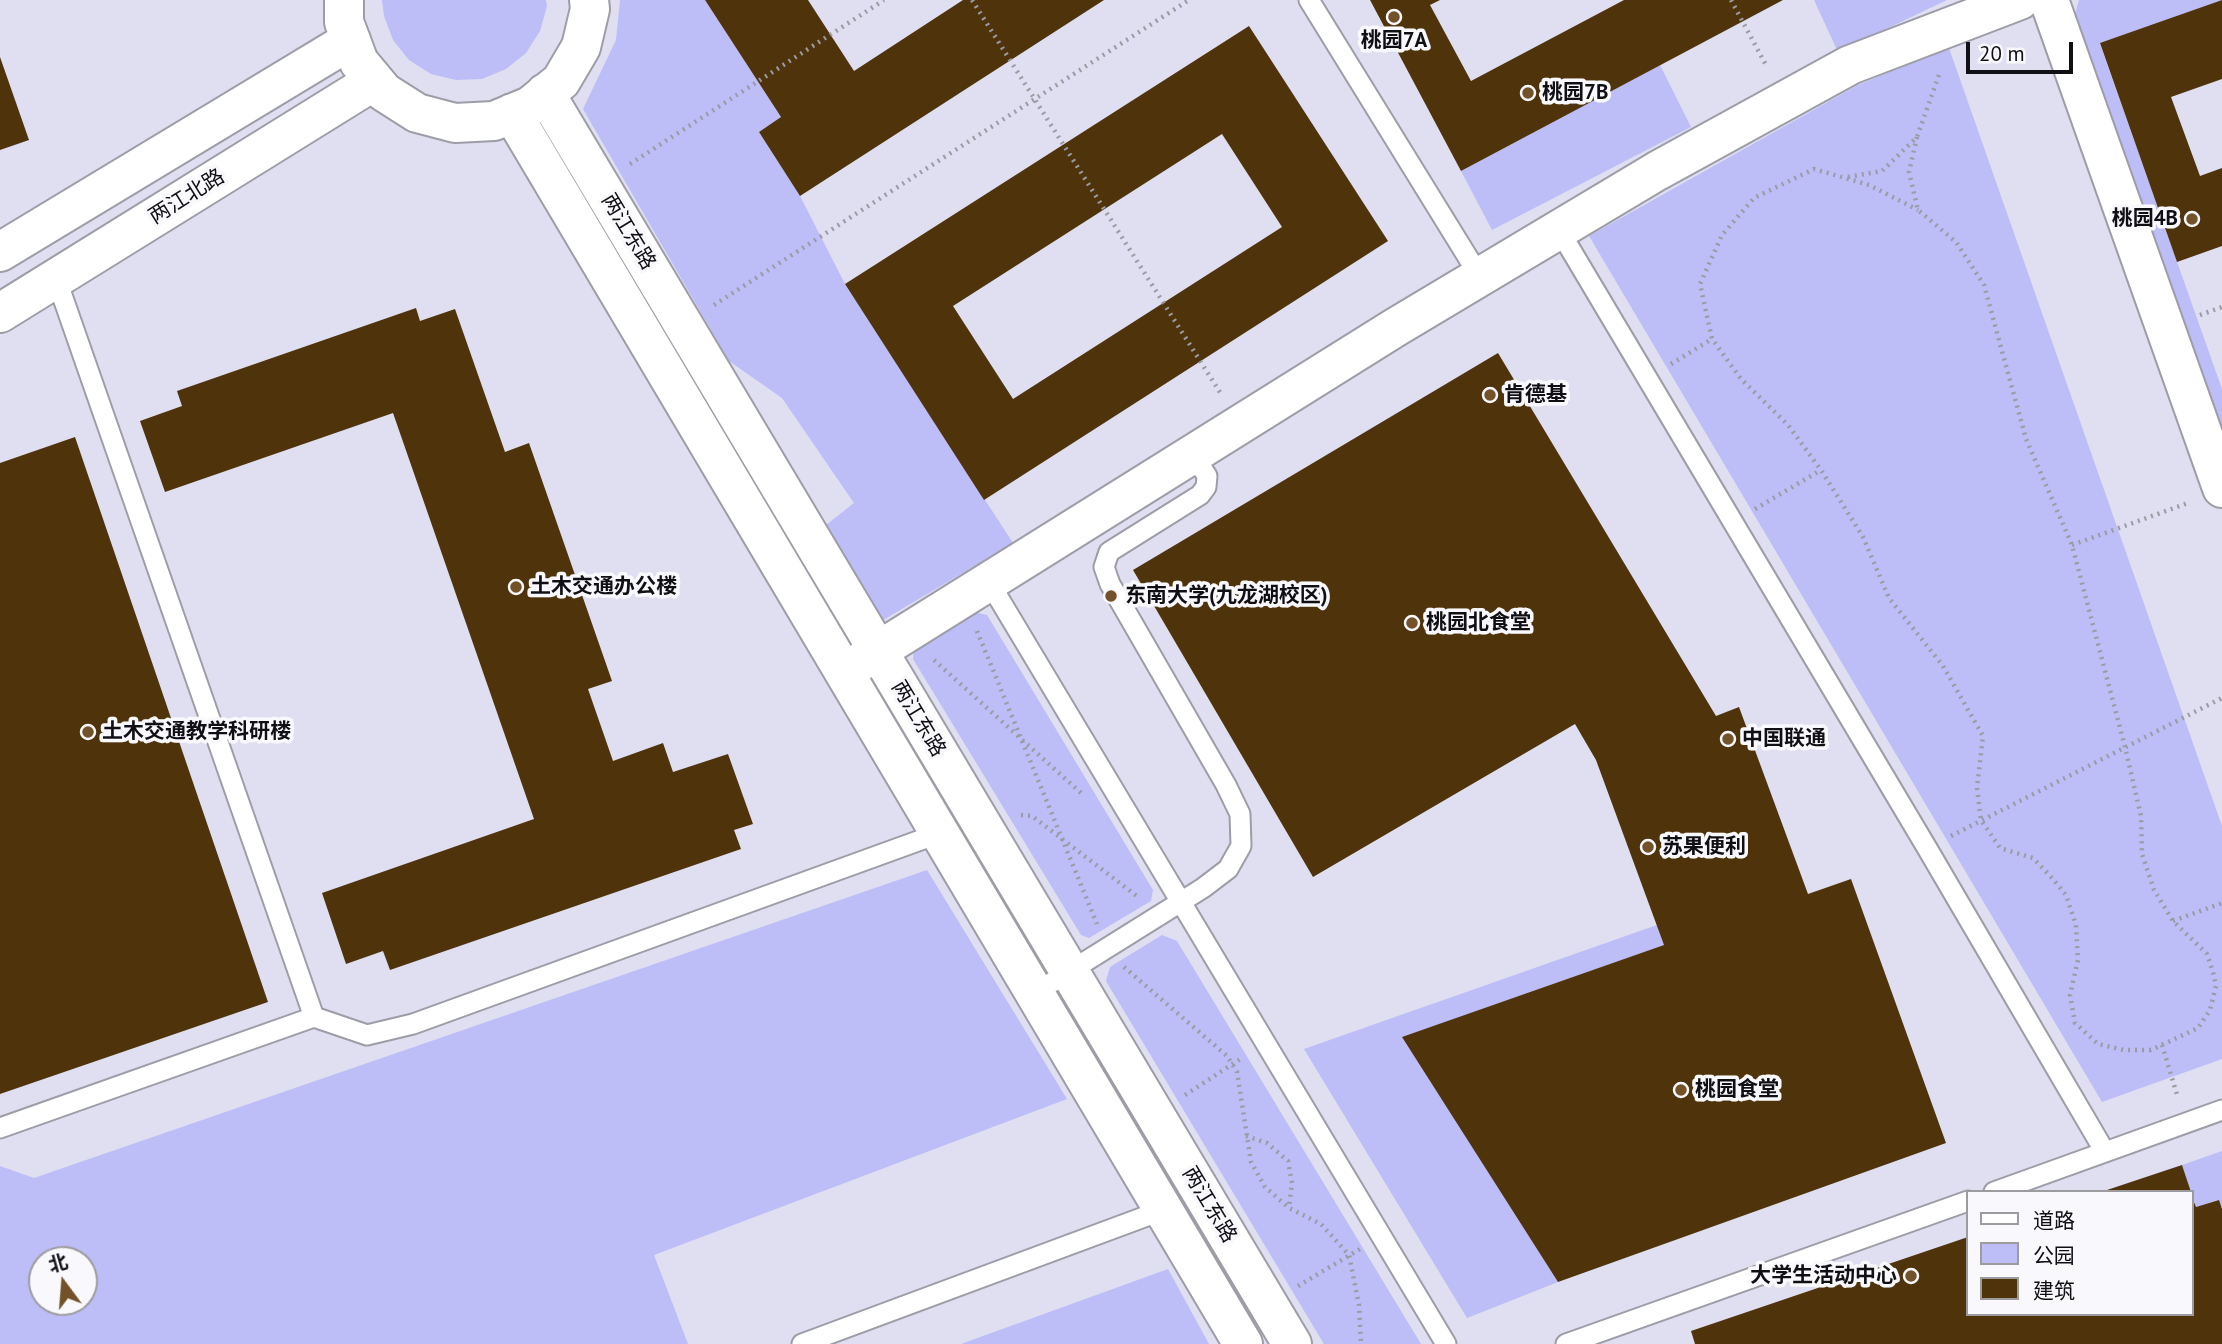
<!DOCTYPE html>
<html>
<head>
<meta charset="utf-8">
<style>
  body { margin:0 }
  #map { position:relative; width:2222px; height:1344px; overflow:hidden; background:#ebebf6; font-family:"PT Sans","Noto Sans SC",sans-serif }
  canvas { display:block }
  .legend { position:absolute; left:1966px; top:1190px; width:228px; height:126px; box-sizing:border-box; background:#f9f9fd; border:2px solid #9c9ca0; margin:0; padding:9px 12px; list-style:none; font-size:21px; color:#101014 }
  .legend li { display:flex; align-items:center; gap:14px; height:35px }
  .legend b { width:35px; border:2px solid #9c9ca0 }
  .north { position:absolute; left:28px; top:1246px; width:70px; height:70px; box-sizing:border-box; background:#f9f9fd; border:2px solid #9c9ca0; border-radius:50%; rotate:344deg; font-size:19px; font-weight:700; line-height:28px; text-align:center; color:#101014 }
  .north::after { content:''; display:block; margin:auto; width:24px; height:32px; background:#735229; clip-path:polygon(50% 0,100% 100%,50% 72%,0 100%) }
  .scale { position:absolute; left:1966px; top:42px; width:107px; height:32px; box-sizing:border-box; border:4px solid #101014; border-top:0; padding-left:9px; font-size:21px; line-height:24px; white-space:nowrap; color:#101014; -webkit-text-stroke:5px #f9f9fd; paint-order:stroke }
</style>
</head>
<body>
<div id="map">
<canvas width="2222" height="1344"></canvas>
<ul class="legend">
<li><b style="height:9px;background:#fff"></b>道路</li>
<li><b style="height:19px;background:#bdbdf7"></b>公园</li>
<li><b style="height:19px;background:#4f330b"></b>建筑</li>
</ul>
<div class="north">北</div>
<div class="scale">20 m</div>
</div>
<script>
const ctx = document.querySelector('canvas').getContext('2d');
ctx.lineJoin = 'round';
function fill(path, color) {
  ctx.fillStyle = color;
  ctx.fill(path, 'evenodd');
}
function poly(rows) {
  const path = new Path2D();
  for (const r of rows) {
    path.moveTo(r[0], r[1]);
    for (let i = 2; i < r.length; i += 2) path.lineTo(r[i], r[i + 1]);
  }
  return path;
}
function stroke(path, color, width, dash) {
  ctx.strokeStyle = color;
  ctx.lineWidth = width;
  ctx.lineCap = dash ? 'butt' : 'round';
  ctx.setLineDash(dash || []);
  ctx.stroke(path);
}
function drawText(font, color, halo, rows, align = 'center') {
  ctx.font = font + ' "PT Sans","Noto Sans SC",sans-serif';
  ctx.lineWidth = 7;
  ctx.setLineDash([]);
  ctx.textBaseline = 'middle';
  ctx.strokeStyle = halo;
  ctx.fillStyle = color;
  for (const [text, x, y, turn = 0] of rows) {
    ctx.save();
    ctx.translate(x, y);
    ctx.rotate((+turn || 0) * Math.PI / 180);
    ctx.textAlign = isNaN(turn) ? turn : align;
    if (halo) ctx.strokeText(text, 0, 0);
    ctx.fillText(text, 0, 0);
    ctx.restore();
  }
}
fill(poly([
  [0,0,2222,0,2222,1344,0,1344],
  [1968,1192,2192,1192,2192,1314,1968,1314],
  [42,1260,84,1260,84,1302,42,1302]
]), '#dfdff1');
fill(poly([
  [382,0,546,0,547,6,540,31,526,53,506,69,482,79,456,80,431,74,409,60,393,40,384,16],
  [620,0,705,0,781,117,759,132,800,196,845,284,1013,543,880,622,821,529,854,503,782,398,729,361,583,109,616,40],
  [1814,0,1947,0,1838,52],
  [2079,0,2222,0,2100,44,2222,389,2222,436,2074,17],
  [1949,48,2222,826,2222,1059,2102,1102,1589,236,1858,85],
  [1660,65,1691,127,1492,230,1461,171],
  [974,612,987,615,1153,890,1151,901,1089,938,1081,935,913,659,914,648],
  [927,870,1067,1099,654,1255,688,1344,0,1344,0,1166,34,1178],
  [42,1260,84,1260,84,1302,42,1302],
  [1657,925,1664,945,1403,1037,1558,1282,1467,1318,1304,1049],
  [1162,935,1177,941,1421,1344,1324,1344,1106,981,1110,967],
  [2222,1151,2222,1209,2218,1200,2196,1207,2182,1165],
  [1168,1269,1209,1344,961,1344]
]), '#bdbdf7');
fill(poly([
  [705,0,808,0,854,71,963,0,1104,0,800,196,759,132,781,117],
  [1370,0,1440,0,1430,5,1471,81,1624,0,1783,0,1461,171],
  [2222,0,2222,79,2171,97,2200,176,2222,168,2222,246,2177,262,2100,43],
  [1249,26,1388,241,984,500,845,284],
  [1222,134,1282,227,1013,399,953,306],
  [0,57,29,140,0,150],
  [416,308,420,321,455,309,505,452,529,443,612,681,588,689,613,761,663,743,673,772,728,754,753,824,734,830,741,849,390,970,383,951,346,964,322,893,534,819,393,413,165,492,140,421,182,406,177,391],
  [1498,353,1716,716,1739,707,1808,894,1851,879,1946,1143,1558,1282,1402,1037,1664,945,1596,760,1575,724,1313,877,1133,570],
  [75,437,268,1002,0,1094,0,463],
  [2182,1165,2191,1192,2104,1192,2104,1191],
  [2192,1197,2196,1207,2219,1200,2222,1209,2222,1344,1695,1344,1691,1331,1968,1237,1968,1314,2192,1314]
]), '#4f330b');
const service = poly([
  [1309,0,1480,277],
  [1559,230,1927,848,2105,1152],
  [56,278,314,1017],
  [989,582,1446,1344],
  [1035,993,1203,888,1228,869,1241,846,1240,814,1226,785,1110,584,1104,567,1109,552,1200,495,1206,487,1207,476,1193,454],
  [0,1128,314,1017,367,1035,413,1024,940,833],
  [1994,1192,2222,1110],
  [802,1344,1163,1210],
  [1566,1344,1968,1201]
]);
const minor = poly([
  [344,0,344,22,359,62,384,92,417,113,455,123,494,121,530,106,561,81,581,47,590,9,589,0],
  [2049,0,2222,488],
  [545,93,1292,1344],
  [512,113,1243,1344],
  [0,252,351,40],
  [0,313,374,81],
  [857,664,1396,327,1657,171,1850,65,2020,0]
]);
stroke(service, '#9d9da7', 23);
stroke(minor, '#9d9da7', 42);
stroke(poly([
  [972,0,1221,394],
  [1731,0,1767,67],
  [1917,137,1909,172,1918,210,1956,242,1984,285,2026,439,2072,545,2125,747,2141,816,2142,854,2154,890,2173,921,2207,954,2213,972,2216,986,2210,1010,2198,1028,2151,1050,2124,1050,2098,1044,2075,1023,2070,995,2078,960,2076,925,2066,895,2052,878,2033,858,2000,848,1981,820,1977,788,1983,736,1943,666,1889,598,1863,537,1821,470,1788,425,1741,379,1712,339,1700,284,1722,235,1754,198,1814,169,1869,185,1918,210],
  [630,164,884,0],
  [1848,177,1882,171,1917,137,1940,72],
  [714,305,1189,0],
  [2200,315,2222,307],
  [1671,364,1712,339],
  [1755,509,1821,470],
  [2072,545,2188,503],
  [977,631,1097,924],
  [934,660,1081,793],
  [1021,815,1032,816,1138,897],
  [1951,836,2222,698],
  [2173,921,2222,903],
  [1124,967,1227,1056,1237,1072,1251,1162,1265,1187,1289,1208,1321,1224,1349,1255,1359,1305,1361,1344],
  [2162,1045,2178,1098],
  [1185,1095,1242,1058],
  [1246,1136,1267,1143,1288,1161,1292,1183,1289,1207],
  [1298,1286,1360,1249]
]), '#9b9ba3', 4.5, [2, 5]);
stroke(service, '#fff', 19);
stroke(minor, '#fff', 38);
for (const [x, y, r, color] of [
  [1394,17,7,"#735229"],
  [1528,93,7,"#735229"],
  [2192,219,7,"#735229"],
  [1490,395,7,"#735229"],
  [516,587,7,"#735229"],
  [1111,596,7,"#735229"],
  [1412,623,7,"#735229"],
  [88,732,7,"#735229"],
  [1728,739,7,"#735229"],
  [1648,847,7,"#735229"],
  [1681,1090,7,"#735229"],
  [1911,1276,7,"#735229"]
]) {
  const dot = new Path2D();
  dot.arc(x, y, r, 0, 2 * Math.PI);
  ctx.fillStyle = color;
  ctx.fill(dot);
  stroke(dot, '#f9f9fd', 2.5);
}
drawText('bold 21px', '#101014', '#f9f9fd', [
  ["桃园7A",1394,41,"center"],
  ["桃园7B",1542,93],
  ["桃园4B",2178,219,"right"],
  ["肯德基",1504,395],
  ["土木交通办公楼",530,587],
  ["东南大学(九龙湖校区)",1125,596],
  ["桃园北食堂",1426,623],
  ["土木交通教学科研楼",102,732],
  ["中国联通",1742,739],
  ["苏果便利",1662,847],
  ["桃园食堂",1695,1090],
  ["大学生活动中心",1897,1276,"right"]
], 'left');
drawText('21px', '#101014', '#f9f9fd', [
  ["两江北路",187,197,-32],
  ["两江东路",628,232,59],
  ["两江东路",918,719,59],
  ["两江东路",1209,1205,59]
]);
</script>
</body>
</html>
